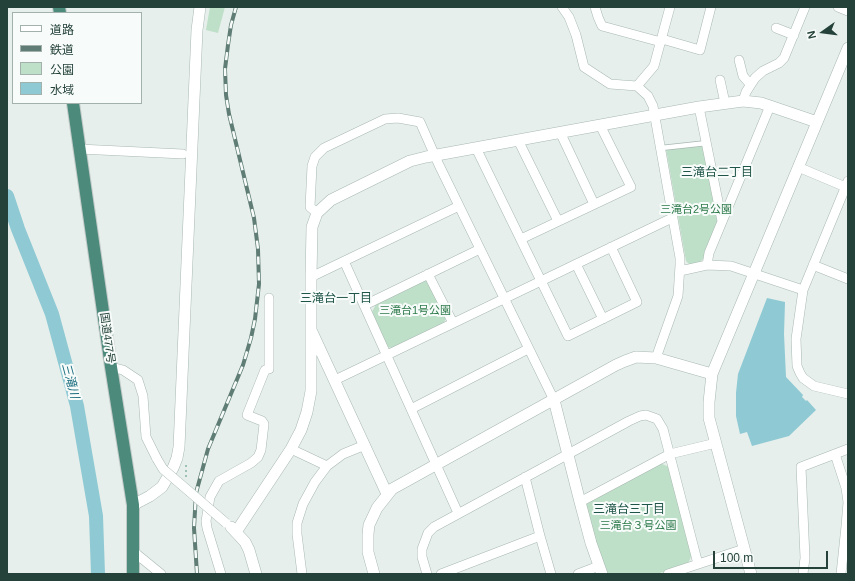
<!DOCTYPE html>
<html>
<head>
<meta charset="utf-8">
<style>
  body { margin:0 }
  #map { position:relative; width:855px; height:581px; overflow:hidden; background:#e6efeb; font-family:Helvetica,"Noto Sans JP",sans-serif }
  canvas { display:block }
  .frame { position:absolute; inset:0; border:8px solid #24423a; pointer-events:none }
  .legend { position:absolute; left:12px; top:12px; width:130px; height:92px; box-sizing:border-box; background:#f7fbf9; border:1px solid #a3b1ad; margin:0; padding:5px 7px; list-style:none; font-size:12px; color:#24423a }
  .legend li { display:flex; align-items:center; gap:8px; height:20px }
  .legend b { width:20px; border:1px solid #a3b1ad }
  .north { position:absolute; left:803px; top:12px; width:40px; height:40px; -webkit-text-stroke:3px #f7fbf9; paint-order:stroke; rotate:256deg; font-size:11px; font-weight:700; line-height:16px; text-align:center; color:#24423a }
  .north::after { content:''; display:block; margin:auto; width:14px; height:18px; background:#24423a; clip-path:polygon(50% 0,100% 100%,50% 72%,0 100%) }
  .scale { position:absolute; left:713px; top:551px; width:115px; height:18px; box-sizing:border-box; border:2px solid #24423a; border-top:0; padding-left:5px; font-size:12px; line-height:14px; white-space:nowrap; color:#24423a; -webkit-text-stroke:3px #f7fbf9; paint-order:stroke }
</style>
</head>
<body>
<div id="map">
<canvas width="855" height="581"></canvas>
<div class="frame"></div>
<ul class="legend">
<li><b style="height:5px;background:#fff"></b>道路</li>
<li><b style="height:5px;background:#5f7d75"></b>鉄道</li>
<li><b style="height:11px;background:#bfe0c8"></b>公園</li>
<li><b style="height:11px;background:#8ec9d4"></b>水域</li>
</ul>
<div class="north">N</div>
<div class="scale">100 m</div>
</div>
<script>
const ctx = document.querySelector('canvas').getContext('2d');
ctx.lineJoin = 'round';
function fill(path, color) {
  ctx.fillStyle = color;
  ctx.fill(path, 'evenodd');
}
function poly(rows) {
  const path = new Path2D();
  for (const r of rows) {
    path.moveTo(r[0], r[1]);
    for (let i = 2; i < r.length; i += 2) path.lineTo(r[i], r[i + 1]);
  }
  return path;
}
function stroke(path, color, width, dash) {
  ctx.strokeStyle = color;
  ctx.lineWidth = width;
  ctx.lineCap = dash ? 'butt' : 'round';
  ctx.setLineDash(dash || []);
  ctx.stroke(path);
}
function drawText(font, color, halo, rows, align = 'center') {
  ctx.font = font + ' Helvetica,"Noto Sans JP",sans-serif';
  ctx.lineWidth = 4;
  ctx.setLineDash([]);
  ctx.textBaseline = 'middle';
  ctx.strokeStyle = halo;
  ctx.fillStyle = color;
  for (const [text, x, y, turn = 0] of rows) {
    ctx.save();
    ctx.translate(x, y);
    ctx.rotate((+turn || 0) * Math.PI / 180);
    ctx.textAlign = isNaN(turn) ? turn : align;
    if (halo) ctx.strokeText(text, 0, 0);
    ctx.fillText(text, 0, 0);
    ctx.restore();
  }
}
fill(poly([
  [210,7,225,7,218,33,206,30],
  [703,145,717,220,717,226,704,258,699,263,690,265,686,261,666,149],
  [422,281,428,281,446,317,444,323,392,348,387,347,372,312,376,304],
  [660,463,669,467,692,554,688,564,657,574,607,574,597,548,586,507,588,501]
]), '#bfe0c8');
fill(poly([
  [767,298,785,302,784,334,786,377,803,395,802,397,806,401,807,400,816,410,789,436,752,446,747,432,740,434,736,416,736,393,738,374]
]), '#8ec9d4');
stroke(poly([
  [7,196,18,229,52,314,77,406,96,516,98,574]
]), '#8ec9d4', 14);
const service = poly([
  [661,148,707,143]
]);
const minor = poly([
  [562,7,569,17,576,35,584,67,610,84,637,86,648,96,653,106,680,258,680,265,678,296,656,358],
  [595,7,598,17,602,26,661,42],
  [838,7,848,11],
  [776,28,794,35],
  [662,39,700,50,711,7],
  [739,60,743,76,750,84],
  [720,80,725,103],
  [637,86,654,66,670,7],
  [743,101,746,92,755,78,763,71,779,63,784,58,805,7],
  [699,107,722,221],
  [560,132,594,204],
  [518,140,558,221],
  [476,148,568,336,637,302,611,247],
  [79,149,183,154],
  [798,167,848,188],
  [848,181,803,290,796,339,797,366,800,373,803,378,814,386,848,394],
  [317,213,310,207,312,166,315,157,324,148,385,119,398,118,420,122,439,165,554,400],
  [521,239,631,187,600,125],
  [344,261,458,513],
  [576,264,603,319],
  [707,265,709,253,770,106],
  [813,265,848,279],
  [680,271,707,265,731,266,803,290],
  [428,274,453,323],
  [311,277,459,206],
  [365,305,480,249],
  [111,367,123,370,138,380,143,396,146,437,157,459],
  [335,380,672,218],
  [411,409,528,349],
  [291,449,327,466],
  [835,454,846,488,848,502,846,526,841,574],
  [525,477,540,536,551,574],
  [580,502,670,454,716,443],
  [134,552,161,574],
  [221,574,207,528,206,521,210,497,219,481,251,463,258,457,261,450,264,424,262,421,247,415,265,370,269,369,269,298],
  [302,574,297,534,297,523,303,504,315,482,327,466,343,454,365,445],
  [427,574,422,557,422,549,428,533,434,527,629,421,640,416,646,415,657,419,663,429,698,564],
  [441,574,540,536],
  [578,574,599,566],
  [668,574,744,549],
  [803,574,805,558,801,467,848,449]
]);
const tertiary = poly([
  [312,332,387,494],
  [554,400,580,502,591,543,602,574],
  [133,505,150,496,162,487,173,468,177,458,179,447,197,30,200,7],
  [231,527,245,542,249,550,256,574],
  [236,532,291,449,301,430,307,412,311,391,311,277,312,227,317,213,331,200,410,161,426,157,699,107,743,101,761,103,817,122],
  [374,574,368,552,368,534,369,525,377,508,392,489,616,365,625,361,636,357,656,358,712,374],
  [751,574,709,418,709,402,712,374,848,48]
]);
const trunk = poly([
  [59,7,60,13],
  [73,103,111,367,133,505,133,574]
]);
stroke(service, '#a8b8b2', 6);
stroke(minor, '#a8b8b2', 10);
stroke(tertiary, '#a8b8b2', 12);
stroke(trunk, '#c2cac8', 14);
stroke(poly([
  [186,477,186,463]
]), '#86b3a5', 1.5, [2, 3]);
stroke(service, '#fff', 4.5);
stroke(minor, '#fff', 9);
stroke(tertiary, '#fff', 11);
stroke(trunk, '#4c8a7c', 12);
const rail = poly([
  [197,574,194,528,196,493,208,449,243,365,251,338,255,319,259,284,258,249,254,218,229,114,226,95,225,69,228,45,231,25,236,7]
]);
stroke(rail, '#5f7d75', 4);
stroke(rail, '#f7fbf9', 2.5, [8]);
const minorBridge = poly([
  [157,459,163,469,226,523]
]);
stroke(minorBridge, '#a8b8b2', 10, []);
stroke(minorBridge, '#fff', 9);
drawText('11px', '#2d7a4b', '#f7fbf9', [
  ["三滝台2号公園",696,210],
  ["三滝台1号公園",415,311],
  ["三滝台３号公園",638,526]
]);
drawText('11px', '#24423a', '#f7fbf9', [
  ["国道477号",107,338,82]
]);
drawText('12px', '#1f5548', '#f7fbf9', [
  ["三滝台二丁目",717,173],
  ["三滝台一丁目",336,299],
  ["三滝台三丁目",629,510]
]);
drawText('italic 12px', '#1c6f80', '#f7fbf9', [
  ["三滝川",70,381,75]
]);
</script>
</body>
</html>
